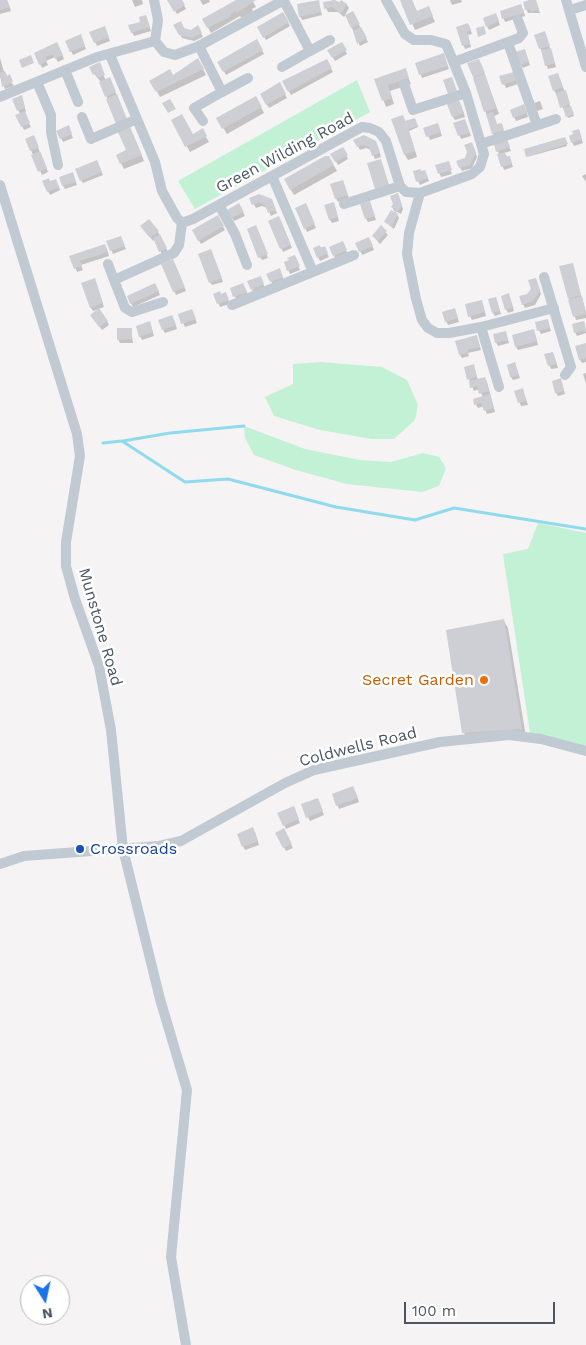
<!DOCTYPE html>
<html>
<head>
<meta charset="utf-8">
<style>
  body { margin:0 }
  #map { position:relative; width:586px; height:1345px; overflow:hidden; background:#f5f3f3; font-family:"Work Sans",sans-serif }
  canvas { display:block }
  .north { position:absolute; left:20px; top:1275px; width:50px; height:50px; box-sizing:border-box; background:#fff; border:1px solid #b7bbc0; border-radius:50%; rotate:170deg; font-size:14px; font-weight:700; line-height:20px; text-align:center; color:#4a5661 }
  .north::after { content:''; display:block; margin:auto; width:18px; height:22px; background:#1a73e8; clip-path:polygon(50% 0,100% 100%,50% 72%,0 100%) }
  .scale { position:absolute; left:404px; top:1302px; width:151px; height:22px; box-sizing:border-box; border:2px solid #4a5661; border-top:0; padding-left:6px; font-size:15px; line-height:18px; white-space:nowrap; color:#4a5661; -webkit-text-stroke:4px #fff; paint-order:stroke }
</style>
</head>
<body>
<div id="map">
<canvas width="586" height="1345"></canvas>
<div class="north">N</div>
<div class="scale">100 m</div>
</div>
<script>
const ctx = document.querySelector('canvas').getContext('2d');
ctx.lineJoin = 'round';
function fill(path, color) {
  ctx.fillStyle = color;
  ctx.fill(path, 'evenodd');
}
function poly(rows) {
  const path = new Path2D();
  for (const r of rows) {
    path.moveTo(r[0], r[1]);
    for (let i = 2; i < r.length; i += 2) path.lineTo(r[i], r[i + 1]);
  }
  return path;
}
function stroke(path, color, width, dash) {
  ctx.strokeStyle = color;
  ctx.lineWidth = width;
  ctx.lineCap = dash ? 'butt' : 'round';
  ctx.setLineDash(dash || []);
  ctx.stroke(path);
}
function drawText(font, color, halo, rows, align = 'center') {
  ctx.font = font + ' "Work Sans",sans-serif';
  ctx.lineWidth = 5;
  ctx.setLineDash([]);
  ctx.textBaseline = 'middle';
  ctx.strokeStyle = halo;
  ctx.fillStyle = color;
  for (const [text, x, y, turn = 0] of rows) {
    ctx.save();
    ctx.translate(x, y);
    ctx.rotate((+turn || 0) * Math.PI / 180);
    ctx.textAlign = isNaN(turn) ? turn : align;
    if (halo) ctx.strokeText(text, 0, 0);
    ctx.fillText(text, 0, 0);
    ctx.restore();
  }
}
fill(poly([
  [357,80,370,112,195,209,178,181],
  [320,362,382,367,407,380,418,405,415,420,394,439,371,439,320,430,274,416,265,397,293,384,293,364],
  [244,426,305,449,360,460,391,462,423,453,439,457,446,468,439,486,422,492,347,484,296,470,254,455,245,438],
  [538,523,586,533,586,748,530,733,503,554,528,549]
]), '#c3f1d5');
fill(poly([
  [0,0,7,0,11,11,0,14],
  [132,0,142,0,143,4,135,7],
  [169,0,181,0,186,9,177,14],
  [200,0,209,0,210,2,203,5],
  [239,0,252,0,256,7,252,9,253,11,242,18,240,16,211,33,204,20],
  [333,0,347,5,349,8,344,17,338,12,328,12,326,8],
  [402,0,412,0,417,12,431,13,435,22,415,30],
  [450,0,461,0,462,2,452,5],
  [535,0,540,13,528,13,524,3],
  [318,1,322,15,302,20,300,16],
  [523,9,525,16,505,22,501,12],
  [283,13,290,26,266,40,258,27],
  [353,13,368,42,360,46,352,28],
  [146,16,151,31,134,36,132,32],
  [497,18,500,25,489,30,487,26],
  [175,25,191,31,198,27,203,37,194,41,182,38],
  [457,28,470,28,472,34,468,35,471,47,465,49],
  [106,31,110,41,97,46,91,33],
  [545,33,556,67,548,69,536,36],
  [82,39,86,49,73,55,71,51],
  [257,41,264,54,226,75,219,62],
  [342,43,347,54,335,61,329,50],
  [59,47,64,59,58,62,55,57,46,61,48,65,42,68,35,53],
  [526,54,530,65,523,68,521,65],
  [444,55,449,69,422,78,417,64],
  [0,58,4,72,14,86,5,89,0,77],
  [198,59,206,75,160,97,151,81,173,77],
  [327,61,333,72,291,95,284,82],
  [469,64,481,64,499,114,494,116,497,125,501,124,505,134,495,137,493,133],
  [100,66,106,81,111,82,117,96,108,100,101,82,94,74],
  [405,70,411,84,390,91,394,104,386,107,376,79],
  [513,73,518,84,506,88,501,77],
  [558,74,574,116,568,118,554,90],
  [279,84,287,98,269,108,261,94],
  [22,97,26,112,24,113,31,127,24,130,17,116,20,114,14,100],
  [256,98,264,113,227,134,218,119],
  [540,101,543,109,537,111,534,103],
  [461,105,465,117,455,120,453,117],
  [526,109,528,117,516,121,511,110],
  [403,116,406,122,415,119,418,127,409,131,417,157,408,160,405,155],
  [173,121,192,136,202,130,209,142,190,152],
  [465,121,471,136,461,139,455,124],
  [439,128,442,136,430,140,425,129],
  [70,131,73,138,63,142,61,138],
  [579,131,583,143,574,146,572,142],
  [133,134,144,161,124,169,121,163],
  [26,139,35,140,48,172,42,175],
  [565,139,567,146,527,157],
  [355,140,378,146,381,157,375,159,371,150,366,148,360,150],
  [508,144,511,151,504,153,511,161,513,167,504,170,498,151],
  [474,147,477,157,472,168,462,171,460,168],
  [343,148,348,159,338,165,332,154],
  [329,158,337,171,294,195,285,180],
  [97,161,103,175,83,183,81,180],
  [448,164,452,174,441,177,437,166],
  [425,171,429,181,420,185,418,181],
  [73,174,77,185,65,189,63,186],
  [586,174,586,182,582,176],
  [58,184,60,190,50,195,48,191],
  [344,185,349,198,338,202,336,198],
  [399,198,403,209,401,214,395,211,399,218,394,229,385,222,396,214,392,207],
  [251,199,273,204,277,213,271,216,268,208,262,206,256,208],
  [239,205,245,216,234,221,228,211],
  [371,206,376,220,368,222,366,219],
  [335,207,339,221,332,223,330,220],
  [296,208,307,208,316,228,307,232],
  [217,217,225,230,201,244,193,230],
  [149,221,158,232,168,252,162,255,155,239,153,241,144,229],
  [281,221,292,248,283,252,269,222],
  [381,227,388,235,380,244,373,236],
  [257,230,268,258,262,260,260,257],
  [122,241,126,249,113,254,108,242],
  [371,243,374,250,362,255,357,244],
  [344,246,348,254,336,259,334,256],
  [324,247,329,257,320,261,314,249],
  [107,249,109,256,81,265,83,270,77,272,71,257],
  [212,254,223,282,212,285,210,282],
  [296,260,300,270,290,274,288,270],
  [174,264,186,291,176,295,162,265],
  [572,264,586,312,586,318,576,320,569,298],
  [281,273,284,281,273,285,268,274],
  [536,279,541,294,535,305,525,308,523,304],
  [262,281,265,288,254,293,252,290],
  [96,283,104,307,93,311,91,308],
  [157,288,160,295,133,307,128,297],
  [245,288,248,296,237,300,231,289],
  [215,294,227,297,230,304,220,307],
  [509,295,514,311,508,313,506,309],
  [496,298,501,314,495,316,493,313],
  [483,305,486,316,472,320,470,316],
  [455,310,459,322,448,325,446,321],
  [179,314,193,314,197,323,185,327],
  [94,319,107,321,109,325,102,330],
  [174,320,177,329,165,333,163,330],
  [547,320,551,331,541,334,539,330],
  [584,322,586,333,577,336,575,332],
  [151,326,154,336,142,340,140,336],
  [131,329,133,343,120,343,118,339],
  [535,334,538,345,518,350,516,347],
  [507,336,509,343,498,346,496,342],
  [478,340,481,350,468,353,469,356,462,358,460,355],
  [586,344,586,362,582,363,580,360],
  [553,353,558,368,551,369,546,355],
  [515,364,520,378,513,380,511,377],
  [473,366,478,380,485,378,487,382,495,412,487,414,484,406,478,408,476,405,483,397,479,389,474,391,469,379],
  [586,373,586,384,583,374],
  [562,383,565,394,558,396,556,393],
  [523,390,528,405,521,406,516,392],
  [504,621,508,628,526,737,468,741,464,733,448,631],
  [355,791,359,802,339,809,333,795],
  [319,803,324,815,310,821,308,817],
  [295,811,300,823,286,829,284,825],
  [283,830,293,848,286,851,276,833],
  [255,832,259,845,245,850,238,835]
]), '#0003');
stroke(poly([
  [123,441,170,433,244,426],
  [103,443,122,441,185,482,228,479,336,507,415,520,454,508,586,529]
]), '#90daee', 3);
fill(poly([
  [0,0,7,0,10,7,0,10],
  [167,0,182,0,185,5,174,12],
  [236,0,256,0,237,13,236,11,230,14,231,16,207,28,202,19],
  [319,0,321,12,299,17,297,4],
  [335,0,339,3,341,0,347,4,341,14,332,7,324,9,323,2],
  [400,0,412,0,417,11,429,6,433,16,410,25],
  [529,0,536,0,539,9,531,12,530,9,525,10,523,2],
  [521,4,524,13,502,19,500,11],
  [353,11,360,24,351,28,345,15],
  [283,12,289,22,263,38,257,27],
  [496,13,499,21,486,27,483,18],
  [146,15,150,27,131,33,128,25,140,22,139,17],
  [181,21,184,28,191,30,198,25,202,33,192,38,179,35,173,25],
  [468,23,471,30,467,32,470,44,462,46,456,27],
  [105,26,109,37,94,43,89,32],
  [484,26,486,34,478,37,476,28],
  [361,27,367,38,357,44,353,31],
  [545,31,550,46,539,49,534,35],
  [81,34,85,46,70,52,65,41],
  [257,39,263,50,223,72,217,62],
  [57,42,63,55,55,59,53,54,45,57,47,61,39,65,34,53],
  [342,42,347,50,332,58,327,50],
  [551,48,555,63,545,66,541,50],
  [525,49,529,62,520,65,515,52],
  [444,53,448,66,419,75,415,63],
  [31,55,34,63,22,68,19,60],
  [198,58,204,69,156,92,149,81,170,69,173,75],
  [327,59,332,68,288,92,282,81],
  [479,59,485,73,473,77,467,63],
  [100,62,105,75,97,78,95,73,93,75,89,67],
  [406,68,409,78,388,85,392,98,382,101,374,79],
  [5,71,7,76,10,74,13,82,2,87,0,73],
  [514,72,517,80,502,85,499,76],
  [558,73,563,87,553,91,548,76],
  [485,74,496,108,484,112,473,78],
  [110,77,116,92,105,97,99,82],
  [452,77,457,91,448,94,443,80],
  [280,82,286,94,266,105,260,94],
  [566,90,570,104,560,108,556,93],
  [117,94,127,119,116,124,106,99],
  [22,95,25,108,17,111,12,99],
  [256,96,262,107,222,129,216,118],
  [170,99,176,109,168,113,162,103],
  [459,100,464,113,452,117,447,104],
  [524,104,527,113,513,118,510,110],
  [571,106,574,114,566,117,563,108],
  [25,111,30,123,21,127,15,115],
  [493,112,497,124,502,123,504,130,492,134,486,114],
  [182,114,193,134,203,128,207,136,185,147,171,120],
  [403,115,405,121,415,118,418,126,408,129,415,151,404,155,391,119],
  [465,119,470,133,458,136,453,123],
  [438,123,441,132,426,137,423,128],
  [69,125,72,134,60,139,56,131],
  [130,127,142,155,120,164,116,155,126,150,118,132],
  [579,129,582,139,571,143,569,136,573,134,572,131],
  [34,135,39,147,30,151,25,139],
  [364,135,376,141,380,153,372,156,369,147,363,145,357,147,353,140],
  [565,137,568,144,526,157,524,149],
  [507,139,510,147,496,152,494,144],
  [472,142,476,153,470,165,459,168,456,161,465,158,467,152,464,145],
  [343,147,348,155,335,162,330,154],
  [40,151,47,168,38,172,31,155],
  [505,152,506,157,510,156,512,164,501,167,497,154],
  [325,156,329,156,334,165,290,190,284,179],
  [381,159,389,185,375,189,367,163],
  [97,160,102,172,80,181,75,169],
  [449,161,452,170,438,174,435,165],
  [420,169,421,171,425,170,428,178,416,182,413,171],
  [73,172,76,182,62,186,59,177],
  [49,178,50,181,56,179,59,187,47,192,42,181],
  [343,180,348,195,335,199,330,184],
  [398,193,402,205,398,211,391,207,393,204,390,196],
  [259,194,272,199,276,210,268,213,265,205,259,202,252,205,249,198],
  [370,201,375,216,365,219,360,204],
  [334,202,338,217,329,220,324,205],
  [239,203,244,212,231,218,227,210],
  [306,203,315,224,304,229,295,208],
  [391,210,398,214,392,226,384,222],
  [218,215,224,226,198,241,192,230],
  [279,216,291,245,280,249,268,221],
  [149,219,159,231,150,238,140,226],
  [256,225,268,254,258,258,247,229],
  [381,225,387,231,378,241,372,236],
  [160,234,167,248,159,252,153,238],
  [121,236,125,246,110,251,106,241],
  [369,237,373,246,359,252,355,243],
  [343,241,347,250,333,256,329,247],
  [105,244,108,252,80,261,82,266,74,269,69,256],
  [320,245,321,248,325,246,328,253,317,258,313,248],
  [211,249,222,278,209,283,198,254],
  [295,255,300,266,287,271,284,262,289,260,287,258],
  [173,259,185,287,173,292,161,264],
  [573,263,581,295,568,299,559,266],
  [280,268,283,277,270,282,266,274],
  [261,276,264,284,251,290,247,281],
  [95,278,103,303,90,308,81,283],
  [536,278,540,290,533,301,522,305,519,296,527,294,531,289,528,280],
  [155,283,159,291,130,304,127,296],
  [243,283,247,292,233,297,230,288],
  [220,291,221,294,226,292,229,300,217,304,213,294],
  [509,293,513,307,505,310,501,296],
  [582,296,586,314,573,317,568,300],
  [496,297,500,311,492,313,488,299],
  [482,300,485,312,468,317,465,304],
  [99,308,108,321,99,327,90,315],
  [455,308,458,318,445,322,442,312],
  [192,309,196,319,181,324,178,314],
  [172,315,176,325,162,330,158,320],
  [548,319,550,328,537,331,535,322],
  [150,321,153,332,139,337,136,326],
  [584,321,586,330,574,333,572,324],
  [117,328,132,328,132,339,117,340],
  [534,329,537,341,515,347,512,335],
  [506,331,508,340,495,343,493,334],
  [477,335,480,347,467,350,468,353,459,355,455,341],
  [586,343,586,358,579,360,575,346],
  [553,352,557,364,548,366,544,354],
  [515,362,519,375,510,377,507,365],
  [474,364,477,377,467,380,464,367],
  [485,377,489,391,479,394,477,386,470,388,469,381],
  [561,378,564,391,555,393,552,381],
  [523,388,526,401,518,403,514,391],
  [490,394,493,408,484,411,481,403,474,405,473,399],
  [504,619,522,729,462,733,446,630],
  [353,786,358,798,336,806,332,794],
  [318,798,323,811,306,818,301,804],
  [294,806,299,819,283,826,277,813],
  [253,827,258,841,242,847,237,834],
  [284,828,292,844,283,848,275,833]
]), '#cdcfd5');
stroke(poly([
  [154,0,158,20,155,41,164,52,175,55,199,46,284,0],
  [566,0,586,67],
  [284,1,310,51,330,40],
  [570,10,586,5],
  [508,43,537,125],
  [199,46,222,92,194,108,203,121],
  [110,55,155,162,162,191,177,218,182,223,193,219,362,127,370,128,379,132,386,141,400,186,406,192,420,193,472,174,480,167,484,154,466,93,446,44,431,40,414,40,405,34,386,0],
  [454,62,519,38,523,33,518,20],
  [282,67,310,51],
  [65,70,78,102],
  [37,82,51,115,51,132,58,165],
  [404,84,413,110,466,93],
  [222,92,248,78],
  [0,97,97,57,155,41],
  [82,117,91,139,137,119],
  [481,144,556,119],
  [272,176,313,272],
  [0,185,77,434,80,456,66,542,66,566,75,599,99,666,111,730,123,849,160,999,187,1090,171,1257,186,1345],
  [420,193,409,233,407,254,416,299,422,320,428,328,437,333,449,333,481,327,554,308],
  [344,204,400,186],
  [219,205,235,234,247,265],
  [108,264,114,280],
  [544,277,571,367,565,375],
  [163,302,132,312,125,308,114,280,174,253,179,245,182,223],
  [232,305,354,255],
  [481,327,499,387],
  [0,864,24,856,159,846,181,841,285,783,314,770,440,742,509,735,541,739,586,751]
]), '#c1cad2', 10);
for (const [x, y, r, color] of [
  [484,680,5,"#e8710a"],
  [80,849,5,"#1a4fb4"]
]) {
  const dot = new Path2D();
  dot.arc(x, y, r, 0, 2 * Math.PI);
  ctx.fillStyle = color;
  ctx.fill(dot);
  stroke(dot, '#fff', 2);
}
drawText('16px', '#4a5661', '#fff', [
  ["Green Wilding Road",285,153,-28],
  ["Munstone Road",100,627,74],
  ["Coldwells Road",358,747,-14]
]);
drawText('16px', '#c56008', '#fff', [
  ["Secret Garden",474,680]
], 'right');
drawText('16px', '#164399', '#fff', [
  ["Crossroads",90,849]
], 'left');
</script>
</body>
</html>
